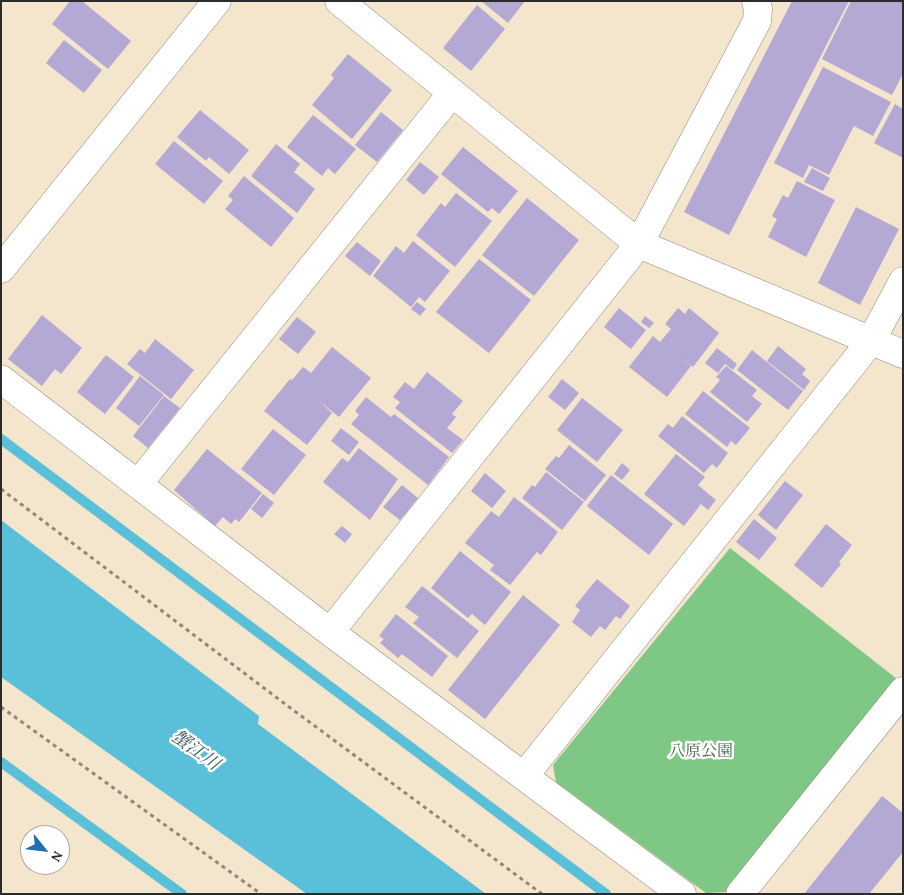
<!DOCTYPE html>
<html>
<head>
<meta charset="utf-8">
<style>
  body { margin:0 }
  #map { position:relative; width:904px; height:895px; overflow:hidden; background:#f4e5cd; font-family:"Gentium Book Plus",serif }
  canvas { display:block }
  .frame { position:absolute; inset:0; border:2px solid #2b2b2b; pointer-events:none }
  .north { position:absolute; left:20px; top:825px; width:50px; height:50px; box-sizing:border-box; background:#fff; border:1px solid #aaa; border-radius:50%; rotate:119deg; font-size:14px; font-weight:700; line-height:20px; text-align:center; color:#2b2b2b }
  .north::after { content:''; display:block; margin:auto; width:18px; height:22px; background:#1f6fb2; clip-path:polygon(50% 0,100% 100%,50% 72%,0 100%) }
</style>
</head>
<body>
<div id="map">
<canvas width="904" height="895"></canvas>
<div class="frame"></div>
<div class="north">N</div>
</div>
<script>
const ctx = document.querySelector('canvas').getContext('2d');
ctx.lineJoin = 'round';
function fill(path, color) {
  ctx.fillStyle = color;
  ctx.fill(path, 'evenodd');
}
function poly(rows) {
  const path = new Path2D();
  for (const r of rows) {
    path.moveTo(r[0], r[1]);
    for (let i = 2; i < r.length; i += 2) path.lineTo(r[i], r[i + 1]);
  }
  return path;
}
function stroke(path, color, width, dash) {
  ctx.strokeStyle = color;
  ctx.lineWidth = width;
  ctx.lineCap = dash ? 'butt' : 'round';
  ctx.setLineDash(dash || []);
  ctx.stroke(path);
}
function drawText(font, color, halo, rows, align = 'center') {
  ctx.font = font + ' "Gentium Book Plus","Noto Serif JP",serif';
  ctx.lineWidth = 5;
  ctx.setLineDash([]);
  ctx.textBaseline = 'middle';
  ctx.strokeStyle = halo;
  ctx.fillStyle = color;
  for (const [text, x, y, turn = 0] of rows) {
    ctx.save();
    ctx.translate(x, y);
    ctx.rotate((+turn || 0) * Math.PI / 180);
    ctx.textAlign = isNaN(turn) ? turn : align;
    if (halo) ctx.strokeText(text, 0, 0);
    ctx.fillText(text, 0, 0);
    ctx.restore();
  }
}
fill(poly([
  [730,548,897,679,726,892,706,893,556,782,553,765]
]), '#7fc784');
fill(poly([
  [1,520,259,716,258,724,486,894,307,894,1,677]
]), '#5abfd9');
stroke(poly([
  [1,439,606,894],
  [1,762,182,894]
]), '#5abfd9', 10);
fill(poly([
  [70,1,82,1,131,41,108,69,52,24],
  [481,1,525,1,508,23],
  [792,1,849,1,729,235,684,212],
  [851,1,903,1,903,74,892,95,822,59],
  [477,5,505,29,471,71,443,48],
  [64,40,102,70,84,93,46,63],
  [348,54,392,90,352,139,312,105,334,78,331,75],
  [823,67,891,102,873,136,854,126,829,175,809,165,803,178,774,163],
  [895,104,903,109,903,158,874,143],
  [200,110,249,150,229,174,209,157,206,161,177,137],
  [381,112,403,130,377,162,355,145],
  [313,115,356,149,335,174,328,168,322,176,287,147],
  [174,141,223,181,204,204,155,164],
  [276,144,300,164,294,172,315,189,297,213,251,176],
  [463,147,518,191,499,214,492,208,488,212,441,174],
  [420,162,439,177,424,195,406,180],
  [812,168,830,178,823,191,804,182],
  [244,176,294,218,271,247,225,209,233,200,228,196],
  [797,181,835,200,806,257,768,237,777,219,772,216,783,195,788,198],
  [456,193,492,221,455,267,416,235,441,203,445,207],
  [527,198,579,240,534,296,482,255],
  [856,207,899,229,860,305,818,283],
  [413,241,450,271,425,302,419,297,411,307,373,276,396,246,404,253],
  [357,242,381,261,370,276,345,256],
  [479,259,531,300,489,353,436,312],
  [417,302,426,309,420,316,411,309],
  [619,308,646,330,631,349,604,327],
  [678,308,685,314,689,308,719,333,693,367,679,356,691,366,667,397,629,367,653,336,660,342,671,329,665,324],
  [42,315,82,348,61,374,55,369,42,386,8,359],
  [645,316,654,323,649,328,641,322],
  [297,317,316,332,298,354,279,339],
  [155,339,194,370,171,399,127,364,140,349,145,353],
  [778,346,806,369,802,374,810,381,804,390,767,361],
  [332,347,371,378,339,417,319,401,332,413,307,445,264,411,290,379,292,380,303,367,311,373],
  [717,348,737,364,733,370,725,364,718,373,705,363],
  [752,350,803,391,788,410,737,370],
  [106,355,134,377,105,414,77,392],
  [726,366,757,390,752,396,762,404,747,422,710,392,720,380,716,377],
  [427,372,463,401,452,414,456,417,447,428,463,440,452,453,395,408,400,402,393,397,405,382,414,389],
  [140,376,164,395,139,426,116,408],
  [562,379,579,393,565,410,548,397],
  [703,391,750,428,736,445,731,441,727,447,685,414],
  [164,396,180,408,148,448,133,436],
  [366,397,391,417,394,414,449,457,428,485,351,424,359,415,355,411],
  [582,398,623,430,597,462,557,430],
  [682,416,728,453,717,468,712,464,704,473,658,436,668,424,673,428],
  [341,428,359,442,349,455,331,441],
  [273,429,306,455,274,495,241,469],
  [569,445,606,475,585,501,545,469,556,456,559,458],
  [359,448,398,479,370,520,323,482,342,458,348,462],
  [207,449,262,493,239,522,235,519,231,524,223,517,215,526,174,490],
  [676,454,705,477,698,485,716,500,708,510,701,504,684,526,644,494],
  [622,463,630,470,622,480,614,474],
  [546,472,584,502,562,530,522,498,532,485,535,487],
  [485,473,506,491,492,508,471,491],
  [611,475,673,524,649,555,587,506],
  [785,481,803,495,776,530,758,515],
  [402,485,418,498,400,520,383,507],
  [263,494,274,503,262,518,251,509],
  [514,497,558,532,541,555,537,552,510,585,490,570,494,565,465,543,491,511,499,517],
  [754,519,777,538,759,560,736,542],
  [826,524,852,545,839,562,841,564,822,588,794,565],
  [342,526,352,534,345,543,334,534],
  [460,551,511,592,485,625,472,614,468,618,431,588],
  [597,579,630,606,620,619,616,616,605,630,600,626,591,637,572,622,580,610,575,606],
  [422,586,479,631,457,658,413,623,419,617,405,607],
  [523,595,560,625,485,719,448,690],
  [396,614,448,656,432,677,402,654,398,658,380,643,384,639,379,636],
  [882,796,903,813,903,852,869,894,804,894]
]), '#b4a8d4');
const minor = poly([
  [339,1,639,244,903,354],
  [1,269,217,1],
  [1,379,330,632,682,894],
  [138,484,452,93],
  [330,632,639,244,757,21,758,9,756,1],
  [524,776,871,341,903,281],
  [740,894,903,691]
]);
stroke(minor, '#90887c', 29);
stroke(poly([
  [1,489,285,704,542,894],
  [1,707,261,894]
]), '#90887c', 3, [4, 4]);
stroke(minor, '#fff', 28);
drawText('16px', '#48624a', '#fff', [
  ["八原公園",701,752]
]);
drawText('italic 18px', '#3b5f68', '#fff', [
  ["蟹江川",195,751,36]
]);
</script>
</body>
</html>
